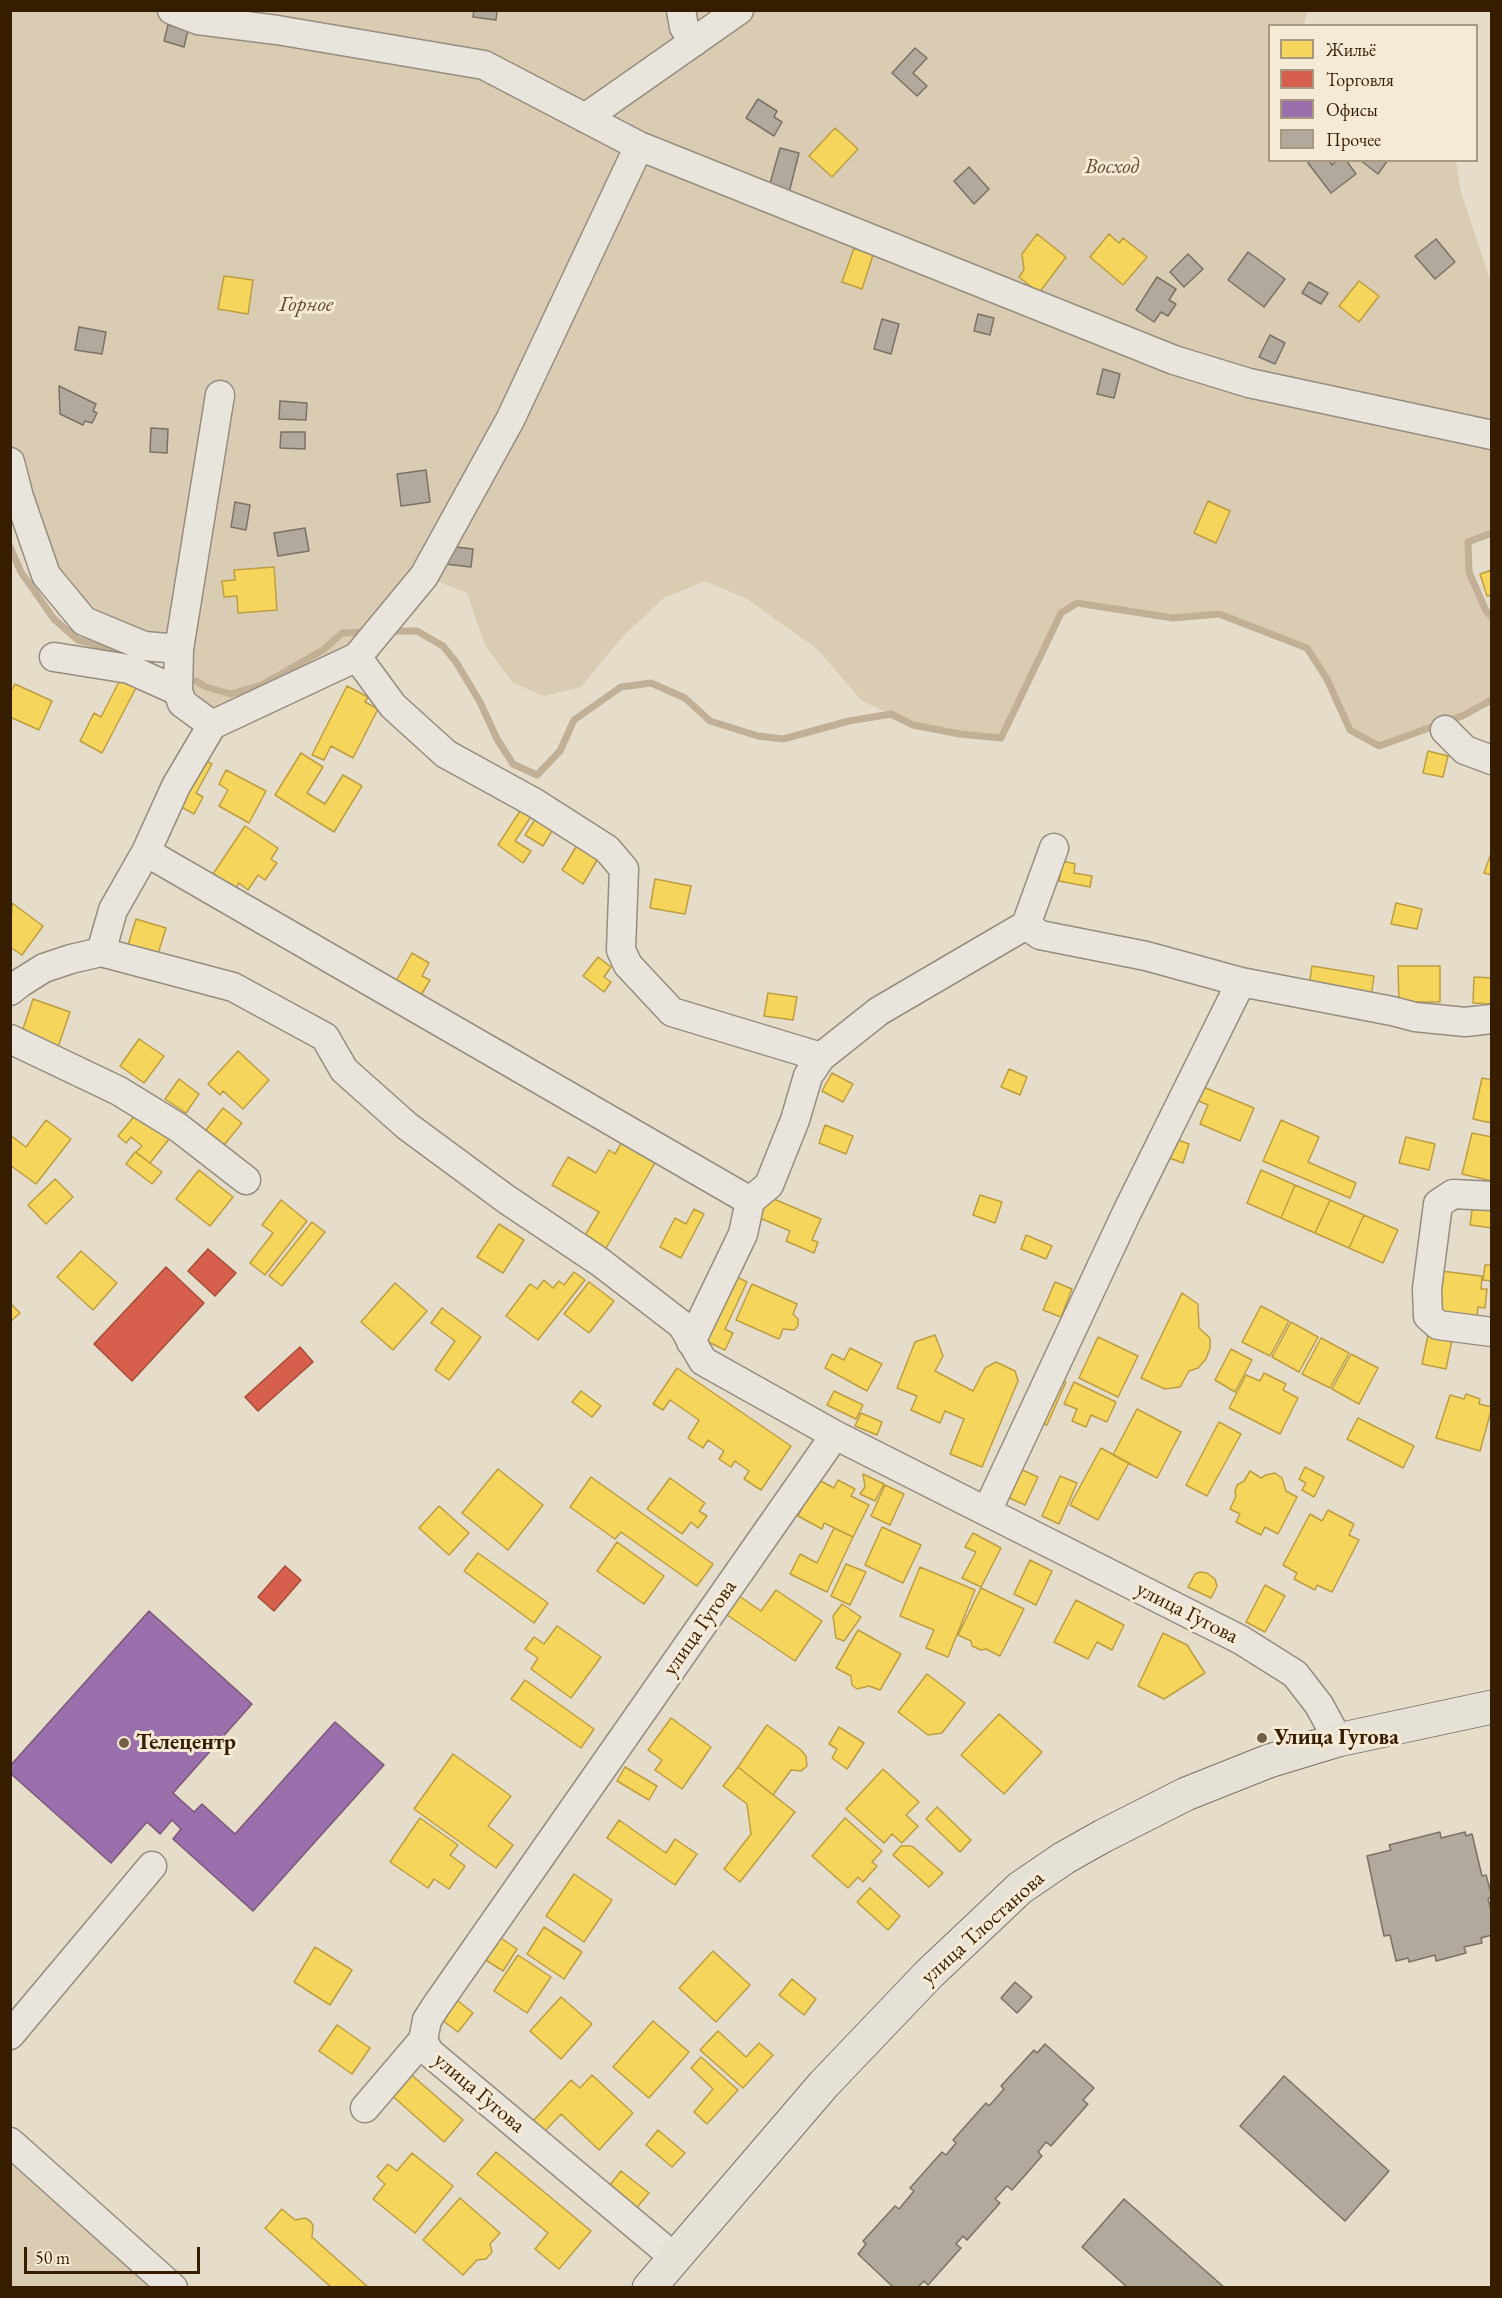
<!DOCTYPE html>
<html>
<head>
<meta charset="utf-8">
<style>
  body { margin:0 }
  #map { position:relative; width:1502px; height:2298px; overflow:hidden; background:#e5dcca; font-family:"EB Garamond",serif }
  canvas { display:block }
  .frame { position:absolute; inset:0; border:12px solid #371d00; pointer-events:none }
  .legend { position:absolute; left:1268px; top:24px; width:210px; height:138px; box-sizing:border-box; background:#f5ead5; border:2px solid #a99880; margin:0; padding:8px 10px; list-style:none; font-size:18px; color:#371d00 }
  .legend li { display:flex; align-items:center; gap:12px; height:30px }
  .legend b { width:30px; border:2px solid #a99880 }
  .scale { position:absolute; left:24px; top:2247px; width:176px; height:27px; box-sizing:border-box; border:3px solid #371d00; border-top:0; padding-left:8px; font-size:18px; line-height:21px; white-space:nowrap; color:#371d00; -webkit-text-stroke:4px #f5ead5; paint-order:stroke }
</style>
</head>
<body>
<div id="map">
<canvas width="1502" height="2298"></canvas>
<div class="frame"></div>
<ul class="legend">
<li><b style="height:16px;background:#f6d55c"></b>Жильё</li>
<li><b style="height:16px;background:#d6604d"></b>Торговля</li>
<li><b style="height:16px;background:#9970ab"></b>Офисы</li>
<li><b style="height:16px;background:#b1a99b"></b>Прочее</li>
</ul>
<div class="scale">50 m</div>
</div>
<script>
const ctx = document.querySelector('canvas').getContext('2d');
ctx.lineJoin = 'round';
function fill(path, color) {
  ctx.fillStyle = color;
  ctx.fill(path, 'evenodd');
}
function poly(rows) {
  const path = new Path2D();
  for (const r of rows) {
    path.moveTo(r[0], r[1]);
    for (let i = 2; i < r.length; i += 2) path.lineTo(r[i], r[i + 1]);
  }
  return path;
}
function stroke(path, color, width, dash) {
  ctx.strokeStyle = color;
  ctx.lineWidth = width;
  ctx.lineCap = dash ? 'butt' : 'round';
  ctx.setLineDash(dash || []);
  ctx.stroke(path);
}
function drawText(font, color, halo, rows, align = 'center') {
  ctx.font = font + ' "EB Garamond",serif';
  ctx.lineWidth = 6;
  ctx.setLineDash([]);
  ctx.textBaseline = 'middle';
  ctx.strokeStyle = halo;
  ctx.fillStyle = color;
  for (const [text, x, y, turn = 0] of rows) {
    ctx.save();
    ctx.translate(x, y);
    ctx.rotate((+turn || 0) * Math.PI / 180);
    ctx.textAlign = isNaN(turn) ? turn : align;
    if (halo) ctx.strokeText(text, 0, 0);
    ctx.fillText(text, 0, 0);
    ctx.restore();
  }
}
fill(poly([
  [10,11,1307,11,1304,25,1270,26,1270,160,1456,161,1461,192,1491,283,1491,533,1468,542,1469,572,1486,611,1491,617,1491,700,1462,716,1379,746,1350,730,1327,679,1306,648,1219,614,1173,618,1077,603,1061,613,1001,738,960,734,913,725,861,700,816,648,747,599,705,581,664,598,623,636,581,687,544,696,513,683,485,645,467,593,424,576,357,657,212,725,182,703,179,649,84,621,11,509],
  [11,2142,173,2287,11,2287]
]), '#daccb2');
const homes = poly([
  [835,128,858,149,832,177,809,156,835,128],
  [1037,234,1066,257,1039,293,1019,277,1024,270,1022,254,1037,234],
  [1109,234,1119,243,1123,238,1147,257,1123,285,1090,257,1109,234],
  [854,248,873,255,862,289,842,282,854,248],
  [224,276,253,280,248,314,218,309,224,276],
  [1359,281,1379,296,1359,322,1339,306,1359,281],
  [1208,501,1230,511,1216,543,1194,533,1208,501],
  [274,567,277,610,238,613,237,596,224,597,222,581,235,580,234,570,274,567],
  [1492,570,1492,595,1487,596,1480,574,1492,570],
  [121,678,137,686,102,753,80,741,94,713,101,717,121,678],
  [15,684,52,701,39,730,10,717,10,693,15,684],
  [347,686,368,697,365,702,378,709,353,758,331,746,324,760,312,755,347,686],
  [1428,751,1448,756,1443,777,1423,773,1428,751],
  [301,753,323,767,307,793,325,804,343,775,362,786,334,832,275,795,301,753],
  [201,758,212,764,196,793,203,797,194,814,176,804,201,758],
  [226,770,266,791,249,823,219,806,228,790,219,784,226,770],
  [522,808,532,815,515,841,531,851,523,863,498,845,522,808],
  [538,815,555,826,543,846,525,835,538,815],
  [245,826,278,848,271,859,277,863,265,880,258,875,248,890,239,883,232,895,209,880,245,826],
  [579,842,600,855,583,884,562,870,579,842],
  [1492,851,1492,875,1484,873,1492,851],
  [1063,861,1075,864,1074,873,1092,876,1090,887,1059,881,1063,861],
  [655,879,691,886,685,914,650,908,655,879],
  [12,903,43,926,22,955,10,947,12,903],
  [1396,903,1422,909,1417,929,1391,924,1396,903],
  [136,919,166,928,158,954,128,945,136,919],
  [412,953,429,963,422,976,430,980,417,1002,392,988,412,953],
  [598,957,611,967,604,977,611,982,604,992,583,976,598,957],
  [1312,966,1374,976,1371,997,1309,987,1312,966],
  [1398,966,1440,966,1440,1002,1399,1002,1398,966],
  [1474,977,1492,978,1492,1004,1473,1003,1474,977],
  [768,993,797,997,793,1020,764,1016,768,993],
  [33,999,70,1012,58,1047,21,1035,33,999],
  [139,1039,164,1056,144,1083,120,1066,139,1039],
  [238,1051,269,1080,243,1109,223,1091,220,1095,208,1084,238,1051],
  [1009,1069,1027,1077,1020,1095,1001,1087,1009,1069],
  [832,1073,853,1084,843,1102,822,1091,832,1073],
  [1482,1078,1492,1080,1492,1123,1473,1119,1482,1078],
  [179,1079,199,1094,186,1113,165,1099,179,1079],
  [1201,1086,1254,1108,1240,1141,1200,1124,1208,1105,1196,1100,1201,1086],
  [223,1108,242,1123,224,1145,206,1130,223,1108],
  [137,1113,169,1139,150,1163,136,1152,142,1146,131,1137,126,1143,118,1136,137,1113],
  [46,1120,71,1139,36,1184,10,1165,10,1135,26,1147,46,1120],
  [1281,1120,1319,1137,1308,1162,1356,1183,1350,1198,1263,1161,1281,1120],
  [825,1125,853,1136,846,1154,819,1143,825,1125],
  [1472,1133,1492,1137,1492,1181,1462,1174,1472,1133],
  [1168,1136,1189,1144,1183,1163,1161,1155,1168,1136],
  [1406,1137,1435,1144,1429,1170,1399,1163,1406,1137],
  [622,1142,656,1161,605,1250,584,1237,599,1212,552,1185,568,1157,596,1173,609,1150,615,1154,622,1142],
  [135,1152,162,1172,152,1184,126,1164,135,1152],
  [199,1170,233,1197,210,1226,176,1199,199,1170],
  [1261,1170,1295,1185,1281,1218,1247,1203,1261,1170],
  [55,1179,73,1197,46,1224,28,1205,55,1179],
  [1295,1185,1330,1200,1315,1233,1281,1218,1295,1185],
  [762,1194,821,1219,812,1240,818,1242,814,1253,786,1241,790,1231,753,1215,762,1194],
  [980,1195,1002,1202,995,1223,973,1215,980,1195],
  [281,1200,307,1221,265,1275,250,1263,273,1233,262,1225,281,1200],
  [1330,1200,1364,1215,1349,1248,1315,1233,1330,1200],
  [1473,1203,1492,1205,1492,1228,1470,1225,1473,1203],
  [694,1209,704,1214,681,1258,660,1247,675,1218,686,1224,694,1209],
  [1364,1215,1398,1230,1383,1263,1349,1248,1364,1215],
  [312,1222,325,1232,282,1286,269,1276,312,1222],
  [499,1224,524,1240,503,1273,477,1257,499,1224],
  [1026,1235,1052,1246,1046,1259,1021,1249,1026,1235],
  [81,1251,117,1283,93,1310,57,1277,81,1251],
  [1485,1265,1492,1265,1492,1281,1483,1280,1485,1265],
  [1441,1271,1482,1276,1481,1289,1487,1289,1485,1308,1478,1307,1477,1318,1436,1313,1441,1271],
  [574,1272,585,1280,538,1340,506,1316,530,1284,537,1289,544,1280,553,1288,559,1281,564,1285,574,1272],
  [731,1274,747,1282,725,1329,733,1333,725,1350,700,1338,731,1274],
  [589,1282,614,1301,589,1333,564,1314,589,1282],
  [1055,1282,1072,1289,1061,1317,1043,1310,1055,1282],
  [395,1283,427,1311,393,1350,361,1322,395,1283],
  [752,1284,797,1304,793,1314,798,1319,798,1326,794,1330,783,1329,779,1339,736,1320,752,1284],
  [1182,1293,1198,1304,1199,1328,1210,1338,1210,1348,1206,1359,1198,1368,1189,1371,1180,1387,1165,1389,1141,1378,1182,1293],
  [10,1303,20,1313,10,1322,10,1303],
  [1261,1306,1289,1321,1270,1356,1242,1342,1261,1306],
  [442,1308,481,1337,449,1380,435,1370,455,1341,431,1323,442,1308],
  [1291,1322,1318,1337,1299,1372,1272,1357,1291,1322],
  [935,1335,943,1356,935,1371,973,1391,985,1368,996,1362,1015,1371,1018,1381,982,1467,950,1454,964,1419,945,1411,940,1423,911,1410,917,1396,897,1388,915,1342,935,1335],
  [1428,1335,1452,1340,1446,1369,1422,1364,1428,1335],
  [1098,1337,1138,1356,1118,1397,1079,1378,1098,1337],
  [1321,1338,1349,1353,1330,1388,1302,1374,1321,1338],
  [850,1348,882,1364,867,1391,825,1368,832,1354,844,1360,850,1348],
  [1231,1349,1252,1360,1235,1392,1215,1380,1231,1349],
  [1351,1354,1378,1368,1359,1404,1332,1389,1351,1354],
  [677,1368,791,1446,761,1490,744,1479,749,1471,735,1461,731,1467,719,1459,724,1451,708,1440,703,1448,688,1438,699,1420,670,1400,663,1410,653,1404,677,1368],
  [1264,1373,1286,1384,1283,1390,1298,1398,1280,1434,1229,1408,1246,1375,1260,1381,1264,1373],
  [1053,1376,1066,1382,1047,1425,1034,1419,1053,1376],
  [1074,1382,1116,1402,1107,1422,1091,1415,1086,1427,1072,1421,1077,1409,1064,1404,1074,1382],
  [581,1391,601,1406,592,1417,572,1402,581,1391],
  [834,1391,863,1405,856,1419,827,1405,834,1391],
  [1466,1394,1480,1399,1479,1404,1492,1407,1480,1451,1436,1438,1450,1395,1464,1399,1466,1394],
  [1137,1409,1181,1432,1157,1478,1113,1455,1137,1409],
  [861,1413,882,1422,877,1435,855,1426,861,1413],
  [1358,1418,1414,1446,1403,1468,1347,1439,1358,1418],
  [1219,1422,1241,1434,1207,1496,1186,1485,1219,1422],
  [1101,1448,1129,1463,1098,1520,1070,1505,1101,1448],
  [1305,1467,1324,1477,1314,1497,1302,1490,1306,1483,1299,1479,1305,1467],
  [1018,1468,1038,1477,1025,1505,1005,1496,1018,1468],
  [498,1469,543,1505,508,1550,462,1513,498,1469],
  [1250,1471,1261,1478,1266,1475,1275,1473,1282,1478,1286,1491,1297,1497,1278,1534,1265,1527,1261,1535,1236,1522,1240,1514,1230,1509,1236,1496,1235,1491,1237,1485,1244,1481,1250,1471],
  [863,1474,884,1484,875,1501,860,1494,865,1487,863,1474],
  [1060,1476,1077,1483,1059,1524,1042,1516,1060,1476],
  [591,1477,713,1564,697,1586,621,1532,615,1539,570,1507,591,1477],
  [670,1478,705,1503,699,1511,707,1516,698,1528,691,1522,682,1534,647,1509,670,1478],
  [817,1479,834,1488,838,1480,855,1489,851,1496,869,1505,853,1537,824,1523,822,1529,798,1516,817,1479],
  [885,1485,904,1494,890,1525,871,1516,885,1485],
  [439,1506,469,1533,449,1555,419,1528,439,1506],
  [1328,1510,1354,1524,1349,1535,1359,1540,1332,1592,1317,1585,1315,1590,1294,1579,1297,1573,1283,1565,1310,1514,1322,1521,1328,1510],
  [882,1527,921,1545,903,1583,865,1565,882,1527],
  [834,1528,853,1537,827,1592,790,1574,800,1554,817,1563,834,1528],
  [973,1533,1001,1548,981,1587,962,1578,976,1552,965,1547,973,1533],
  [617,1542,664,1576,644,1604,597,1571,617,1542],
  [478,1553,548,1603,534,1623,464,1571,478,1553],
  [1030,1560,1052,1571,1036,1605,1014,1594,1030,1560],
  [846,1564,866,1572,850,1605,831,1596,846,1564],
  [920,1567,975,1590,948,1657,926,1648,934,1630,900,1616,920,1567],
  [1200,1572,1207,1573,1215,1579,1217,1586,1211,1598,1188,1587,1195,1574,1200,1572],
  [1265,1585,1285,1596,1265,1632,1246,1622,1265,1585],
  [981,1588,1024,1609,1000,1656,986,1649,981,1650,972,1646,971,1641,958,1635,981,1588],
  [776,1590,822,1621,795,1661,727,1615,739,1596,761,1611,776,1590],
  [1076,1600,1124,1625,1112,1650,1097,1642,1088,1659,1054,1642,1076,1600],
  [842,1604,861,1617,844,1641,836,1638,833,1616,842,1604],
  [557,1626,601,1657,571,1698,531,1669,538,1658,525,1649,534,1637,544,1644,557,1626],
  [858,1630,901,1654,880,1690,869,1686,857,1689,852,1685,851,1676,836,1668,858,1630],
  [1163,1633,1187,1645,1205,1673,1164,1699,1138,1686,1163,1633],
  [927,1674,965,1703,942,1733,928,1735,898,1712,927,1674],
  [525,1680,594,1729,581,1748,511,1699,525,1680],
  [999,1714,1042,1752,1004,1794,961,1755,999,1714],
  [671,1718,711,1747,682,1789,655,1770,662,1760,648,1750,671,1718],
  [767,1725,801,1750,806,1756,807,1766,801,1771,791,1770,773,1795,738,1767,767,1725],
  [839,1727,864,1743,847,1769,832,1758,837,1749,829,1744,839,1727],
  [453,1754,511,1796,488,1826,513,1845,496,1868,414,1809,453,1754],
  [625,1767,657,1786,649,1800,617,1781,625,1767],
  [738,1767,795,1812,740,1882,724,1869,751,1834,747,1804,723,1786,738,1767],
  [883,1769,919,1802,906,1815,918,1826,902,1843,892,1834,884,1843,846,1809,883,1769],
  [937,1807,971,1840,960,1852,926,1819,937,1807],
  [420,1818,458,1845,450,1855,465,1866,449,1889,434,1879,428,1888,390,1862,420,1818],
  [845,1818,882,1851,872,1862,877,1866,863,1882,858,1877,848,1888,812,1856,845,1818],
  [619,1820,666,1853,675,1839,697,1854,675,1885,607,1838,619,1820],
  [901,1846,912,1846,943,1873,929,1887,893,1855,901,1846],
  [574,1874,612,1900,584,1942,546,1916,574,1874],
  [870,1888,900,1916,888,1930,857,1902,870,1888],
  [544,1927,582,1952,564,1979,527,1954,544,1927],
  [495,1934,517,1949,503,1971,481,1957,495,1934],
  [315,1947,352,1970,330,2005,294,1982,315,1947],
  [713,1951,750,1985,716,2022,679,1988,713,1951],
  [518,1955,551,1977,527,2013,494,1991,518,1955],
  [792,1979,816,1999,804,2015,779,1995,792,1979],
  [561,1997,592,2024,561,2059,530,2031,561,1997],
  [457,2000,473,2013,458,2032,442,2020,457,2000],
  [653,2021,689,2052,649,2098,613,2067,653,2021],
  [337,2025,370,2048,352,2074,319,2051,337,2025],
  [718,2031,746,2057,759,2043,773,2055,743,2088,700,2050,718,2031],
  [701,2057,738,2090,707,2124,694,2112,713,2089,691,2068,701,2057],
  [407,2071,463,2120,444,2142,388,2092,407,2071],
  [592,2075,633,2113,599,2150,561,2114,544,2132,533,2121,571,2080,580,2088,592,2075],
  [658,2130,685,2153,672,2167,646,2145,658,2130],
  [496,2152,591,2231,559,2269,535,2249,548,2233,477,2174,496,2152],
  [412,2153,453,2186,415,2233,373,2199,385,2184,377,2177,388,2164,397,2171,412,2153],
  [621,2171,649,2193,634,2211,606,2190,621,2171],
  [460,2198,500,2233,490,2244,492,2252,486,2259,477,2260,463,2275,423,2240,460,2198],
  [282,2209,295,2220,305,2218,310,2221,313,2225,312,2237,369,2288,332,2288,265,2228,282,2209]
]);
fill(homes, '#f6d55c');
stroke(homes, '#bd9e40', 1.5);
const shops = poly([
  [208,1249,236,1273,215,1296,188,1271,208,1249],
  [166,1267,204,1303,132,1381,94,1344,166,1267],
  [300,1347,313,1362,258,1411,245,1397,300,1347],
  [285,1566,301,1580,274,1611,258,1597,285,1566]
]);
fill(shops, '#d6604d');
stroke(shops, '#a64c36', 1.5);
const offices = poly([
  [149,1611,252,1704,173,1793,194,1812,202,1804,235,1834,335,1722,384,1765,253,1911,173,1839,181,1829,172,1820,160,1834,147,1822,111,1863,10,1773,10,1766,149,1611]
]);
fill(offices, '#9970ab');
stroke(offices, '#7c5778', 1.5);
stroke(poly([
  [1492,533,1468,542,1469,572,1486,611,1492,617],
  [10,547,21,572,54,619,78,640,128,653],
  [391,631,417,631,443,646,456,662,480,702,497,739,513,764,537,775,560,751,574,720,621,687,651,683,685,698,710,721,758,736,783,739,849,721,891,714,913,725,960,734,1001,738,1061,613,1077,603,1173,618,1219,614,1307,648,1327,679,1350,730,1379,746,1462,716,1492,700],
  [196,681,206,687,231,694,262,685,323,650,342,633,364,632]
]), '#c1b095', 7);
const building = poly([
  [474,10,497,10,496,20,473,17,474,10],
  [168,25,188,30,184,47,164,41,168,25],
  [915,48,927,58,913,73,927,86,917,96,892,73,915,48],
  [758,99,777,111,774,117,782,122,774,136,746,118,758,99],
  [780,148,799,153,789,193,769,187,780,148],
  [1311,160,1329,160,1332,165,1337,160,1346,160,1356,174,1331,193,1308,163,1311,160],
  [1360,160,1388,160,1378,174,1360,160],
  [969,167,989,189,974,204,954,181,969,167],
  [1436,239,1455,262,1435,279,1415,256,1436,239],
  [1248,252,1285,279,1264,307,1228,280,1248,252],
  [1188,254,1203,269,1184,287,1170,272,1188,254],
  [1157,277,1176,289,1169,300,1176,304,1168,316,1161,312,1154,322,1136,310,1157,277],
  [1309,282,1328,293,1321,304,1302,293,1309,282],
  [978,314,994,318,990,335,974,331,978,314],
  [882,319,899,324,891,354,874,349,882,319],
  [79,327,106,332,102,354,75,350,79,327],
  [1270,335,1285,343,1275,364,1259,357,1270,335],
  [1103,369,1120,374,1114,398,1097,394,1103,369],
  [59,386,96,404,93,411,97,413,92,423,85,421,83,425,60,414,59,386],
  [280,401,307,403,306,420,279,419,280,401],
  [151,428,168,429,167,453,150,452,151,428],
  [281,432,305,432,305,449,280,448,281,432],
  [426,470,430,502,401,506,397,474,426,470],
  [235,502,250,505,246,530,231,527,235,502],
  [305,528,309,551,278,556,274,533,305,528],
  [447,546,473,549,471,567,445,564,447,546],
  [1440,1832,1441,1838,1465,1832,1466,1836,1472,1834,1482,1876,1486,1875,1492,1896,1488,1899,1492,1914,1492,1935,1481,1938,1482,1943,1464,1947,1466,1953,1436,1961,1435,1955,1409,1962,1408,1958,1396,1961,1390,1935,1384,1936,1367,1856,1391,1850,1389,1845,1440,1832],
  [1015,1982,1032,1997,1017,2013,1001,1998,1015,1982],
  [1045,2044,1094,2088,1083,2100,1088,2104,1051,2146,1046,2142,1038,2152,1042,2156,1012,2190,1007,2186,995,2199,1000,2203,967,2240,963,2236,956,2244,961,2248,928,2285,924,2281,917,2288,894,2288,858,2254,866,2244,863,2241,895,2206,899,2209,914,2191,910,2188,942,2152,946,2155,956,2143,953,2140,986,2103,989,2106,1004,2089,1001,2086,1034,2050,1037,2053,1045,2044],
  [1284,2076,1389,2171,1345,2221,1240,2126,1284,2076],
  [1124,2199,1225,2288,1128,2288,1082,2247,1124,2199]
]);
fill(building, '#b1a99b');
stroke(building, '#7b7265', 1.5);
const minor = poly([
  [172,10,198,20,277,30,484,65,639,146,1174,360,1249,383,1492,435],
  [681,10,684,27,694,42],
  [585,118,739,10],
  [10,462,19,497,46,575,84,621,144,646,179,649,178,691,182,703,212,725],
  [179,649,220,395],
  [54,657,129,669,178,691],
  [357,657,393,706,446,754,535,803,607,849,624,869,621,950,628,965,672,1012,821,1057],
  [1445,730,1465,750,1492,760],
  [146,852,750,1201],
  [1026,925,1040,935,1146,956,1241,982,1392,1011,1415,1017,1465,1022,1492,1019],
  [101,952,113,910,146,852,176,786,212,725,357,657,424,576,510,420,639,146],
  [10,991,20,983,44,968,71,959,101,952,233,987,325,1037,344,1070,407,1126,506,1199,600,1262,682,1325,703,1361,835,1435,1241,1640,1295,1674,1319,1705,1338,1740],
  [10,1039,119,1091,179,1128,246,1180],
  [1492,1196,1453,1194,1438,1204,1427,1289,1428,1316,1438,1325,1492,1332],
  [691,1342,743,1234,750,1201,769,1185,795,1120,808,1076,821,1057,879,1011,1026,925,1054,848],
  [987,1511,1127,1212,1241,982],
  [10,2035,152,1866],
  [365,2108,423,2040],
  [10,2142,173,2288],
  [675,2258,429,2052,423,2040,427,2020,436,2006,835,1435]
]);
const major = poly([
  [649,2288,824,2084,929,1974,1020,1888,1064,1858,1103,1836,1186,1794,1269,1761,1338,1740,1492,1707]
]);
stroke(minor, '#958d7f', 31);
stroke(major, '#7b7265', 35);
stroke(minor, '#eae5dc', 28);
stroke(major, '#e6e1d7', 33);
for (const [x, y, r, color] of [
  [1262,1738,6,"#746047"],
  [124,1743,6,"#746047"]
]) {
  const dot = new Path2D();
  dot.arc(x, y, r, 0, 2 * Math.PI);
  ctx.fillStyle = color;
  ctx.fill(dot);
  stroke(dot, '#f5ead5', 2);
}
drawText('italic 22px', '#654d30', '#f5ead5', [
  ["Восход",1112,167],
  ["Горное",306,305]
]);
drawText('22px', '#371d00', '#f5ead5', [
  ["улица Гугова",1187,1613,27],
  ["улица Гугова",700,1628,-55],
  ["улица Тлостанова",983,1928,-42],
  ["улица Гугова",479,2093,40]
]);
drawText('bold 22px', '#371d00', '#f5ead5', [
  ["Улица Гугова",1274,1738],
  ["Телецентр",136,1743]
], 'left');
</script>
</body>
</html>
